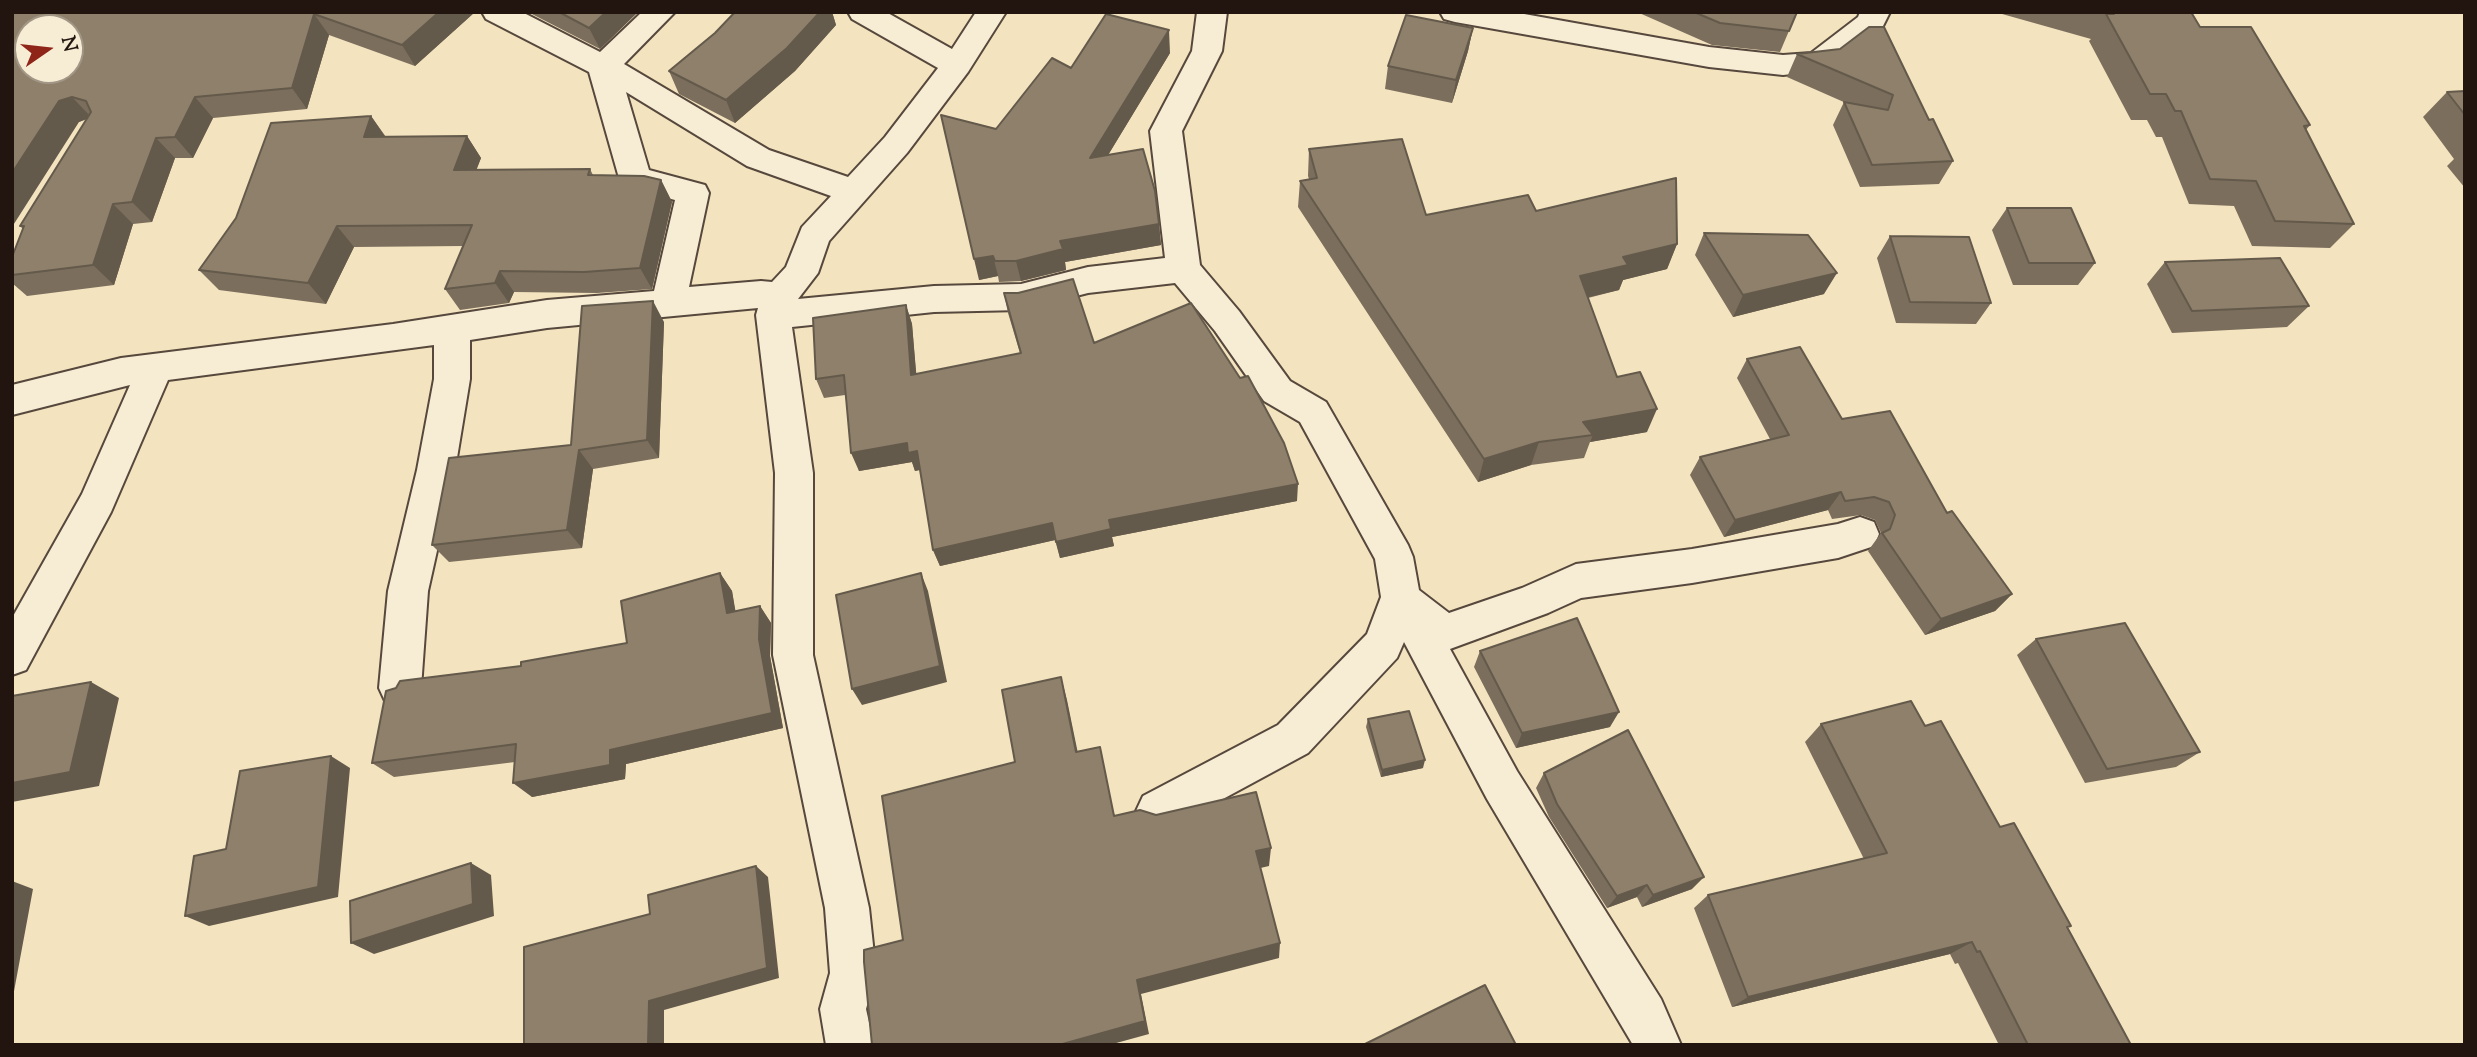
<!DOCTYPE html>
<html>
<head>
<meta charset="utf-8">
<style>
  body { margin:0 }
  #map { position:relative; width:2477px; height:1057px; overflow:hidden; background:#f3e3bf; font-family:"Sorts Mill Goudy",serif }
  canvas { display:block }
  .frame { position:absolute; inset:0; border:14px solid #221510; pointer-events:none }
  .north { position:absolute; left:14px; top:14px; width:70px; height:70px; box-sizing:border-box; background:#f7edd5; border:2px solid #a29786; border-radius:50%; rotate:76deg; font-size:19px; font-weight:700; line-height:28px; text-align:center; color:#221510 }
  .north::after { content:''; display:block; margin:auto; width:24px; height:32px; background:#8f2418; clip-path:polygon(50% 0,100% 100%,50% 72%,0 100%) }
</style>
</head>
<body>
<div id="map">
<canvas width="2477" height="1057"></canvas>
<div class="frame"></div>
<div class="north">N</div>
</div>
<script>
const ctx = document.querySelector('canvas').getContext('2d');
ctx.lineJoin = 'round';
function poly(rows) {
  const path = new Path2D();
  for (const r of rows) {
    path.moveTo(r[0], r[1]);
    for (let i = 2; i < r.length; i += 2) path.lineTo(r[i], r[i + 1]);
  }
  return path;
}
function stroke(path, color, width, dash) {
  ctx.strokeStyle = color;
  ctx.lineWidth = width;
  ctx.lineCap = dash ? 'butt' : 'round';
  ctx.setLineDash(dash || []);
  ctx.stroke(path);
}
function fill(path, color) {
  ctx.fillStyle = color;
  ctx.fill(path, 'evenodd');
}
const street = poly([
  [482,12,522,12,600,52,642,12,675,12,624,64,769,150,848,177,885,137,938,68,852,19,848,12,886,12,952,49,976,12,1006,12,968,72,907,153,829,241,818,273,798,299,934,286,1021,284,1088,267,1165,258,1150,131,1192,51,1197,12,1227,12,1222,51,1182,131,1200,265,1239,311,1290,381,1326,402,1408,545,1413,557,1419,590,1449,613,1522,588,1576,564,1692,549,1838,524,1860,517,1874,522,1879,534,1874,546,1838,558,1692,583,1581,598,1548,613,1450,649,1517,771,1661,999,1681,1045,1633,1045,1487,799,1404,642,1397,658,1308,753,1173,826,1158,832,1143,826,1136,811,1143,796,1278,725,1367,634,1381,597,1375,559,1300,422,1264,401,1215,331,1175,283,1088,293,1021,310,934,312,792,327,813,473,813,655,869,908,876,973,866,1009,874,1045,826,1045,820,1009,830,973,825,908,773,655,775,473,756,315,758,308,547,328,470,340,470,379,455,470,428,591,421,688,415,701,400,707,385,701,379,688,388,591,417,470,434,379,434,345,168,380,111,512,26,670,12,675,12,618,82,494,130,385,12,415,12,385,121,358,393,324,547,300,654,291,675,200,623,186,619,178,589,72,486,19,482,12],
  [626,92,747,166,831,196,802,227,786,267,772,282,761,281,689,287,709,193,705,185,649,170,626,92],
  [1440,12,1513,12,1709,47,1783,55,1811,53,1858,17,1860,12,1890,12,1881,30,1829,70,1783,75,1709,67,1455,22,1444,19,1440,12]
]);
stroke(street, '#56483c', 4);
fill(street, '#f7edd5');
fill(poly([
  [12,12,475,12,415,66,329,35,307,109,213,118,193,158,175,158,152,222,133,224,114,285,27,296,12,283,12,257,23,229,20,226,87,119,79,122],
  [528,12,638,12,600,49],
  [735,12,832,12,836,25,795,71,735,123,679,94,669,71,715,33],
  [1637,12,1797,12,1780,52,1712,45],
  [1995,12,2191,12,2200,27,2310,125,2306,130,2354,224,2330,248,2252,246,2234,206,2189,204,2162,137,2156,137,2147,120,2131,120,2089,41,2091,39],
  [1473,28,1468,51,1452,103,1385,89,1388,66],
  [1840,49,1929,120,1953,161,1939,184,1860,187,1833,125,1844,102,1846,103,1787,77,1797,54],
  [1170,53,1108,155,1159,224,1161,245,1065,262,1066,270,1021,281,999,282,998,276,979,280,996,129,1071,68],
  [2465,91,2465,188,2447,166,2454,159,2423,117,2447,92],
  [371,116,386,137,467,136,481,158,476,170,590,169,593,175,661,180,672,202,652,289,597,293,514,292,509,303,460,310,445,289,463,246,354,247,326,304,219,290,199,270,236,218],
  [1309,149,1426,215,1536,211,1677,244,1667,269,1623,280,1619,290,1588,298,1617,377,1647,432,1590,442,1584,458,1531,465,1478,482,1298,207,1300,181,1309,179,1308,176],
  [2007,208,2095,263,2078,285,2013,285,1992,230],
  [1704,233,1824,294,1733,317,1695,255],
  [1890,236,1991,303,1976,324,1896,323,1877,258],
  [2165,262,2309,306,2287,327,2172,333,2147,284],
  [1004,293,1094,343,1297,501,1112,537,1114,546,1060,558,1055,540,940,566,933,550,920,470,915,471,912,462,859,471,845,395,824,398,816,379,906,305,912,324,916,374,1020,353,1008,313],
  [664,322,659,458,593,469,582,548,449,562,432,545,571,445],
  [1747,359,1842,419,1947,513,2012,594,1995,611,1925,635,1868,551,1881,533,1875,520,1861,515,1832,519,1828,510,1724,537,1690,475,1700,457,1770,439,1737,378],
  [720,573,732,591,735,611,760,606,771,623,770,656,783,728,626,764,625,779,532,797,515,762,394,777,372,763,627,643],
  [2036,639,2200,752,2176,767,2085,783,2017,655],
  [1480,651,1610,727,1516,748,1474,667],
  [1368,719,1423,768,1381,777,1366,727],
  [1821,724,1925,726,2000,827,2068,928,2131,1045,1999,1045,1958,963,1955,964,1950,954,1732,1007,1694,908,1708,895,1864,859,1805,742],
  [1544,773,1692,889,1642,907,1637,897,1607,908,1549,817,1536,788]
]), '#7b6e5c');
fill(poly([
  [439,12,475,12,415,66,402,45],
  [606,12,638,12,600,49,589,28],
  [820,12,832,12,836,25,795,71,735,123,726,100],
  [314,14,329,35,307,109,292,88],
  [1473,28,1468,51,1452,103,1456,80],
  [1169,30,1170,53,1093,180,1090,158],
  [72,97,91,117,79,122,12,227,12,173,59,101],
  [195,97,213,118,193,158,175,137],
  [371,116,386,138,364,137],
  [467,136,481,158,468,192,454,170],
  [156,138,175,158,152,222,132,202],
  [661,180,672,202,652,289,640,268],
  [113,204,133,224,114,285,93,265],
  [1159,224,1161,245,1065,262,1066,270,1021,281,1016,261,1060,241],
  [337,226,354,247,326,304,308,283],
  [1677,244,1667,269,1623,280,1619,290,1572,301,1580,276,1623,257],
  [993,256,998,276,979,280,974,259],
  [500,271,514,292,509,303,495,283],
  [1837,273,1824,294,1733,317,1743,295],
  [653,301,664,322,659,458,647,440],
  [906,305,912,324,918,394,911,375],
  [1657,409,1647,432,1590,442,1593,435,1583,422],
  [1539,442,1531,465,1478,482,1484,459],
  [907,443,917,451,923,469,915,471,912,462,859,471,851,453],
  [579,450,593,469,582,548,567,530],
  [1298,484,1297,501,1112,537,1114,546,1060,558,1056,542,1109,520],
  [1841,492,1828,510,1724,537,1735,520],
  [1052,523,1055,540,940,566,933,550],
  [720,573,732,591,739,631,727,613],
  [921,573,928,591,947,682,862,705,852,689],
  [2012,594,1995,611,1925,635,1941,619],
  [760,606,771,623,770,656,783,728,626,764,625,779,532,797,513,783,610,750],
  [1061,677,1067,700,1082,773,1076,752],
  [91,682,119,698,99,786,12,802,12,783],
  [1619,712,1610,727,1516,748,1522,733],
  [331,756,350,768,338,897,209,926,185,916],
  [1425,760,1423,768,1381,777,1382,770],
  [1271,848,1269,866,1256,869,1256,851],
  [471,863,491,875,494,916,374,954,351,943],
  [756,866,768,877,779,978,664,1010,664,1045,648,1045,649,1001],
  [1704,877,1692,889,1642,907,1653,895],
  [12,881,33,889,12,1002],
  [1647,885,1637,897,1607,908,1617,896],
  [1972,942,1950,954,1732,1007,1748,997],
  [1280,943,1279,958,1141,994,1149,1034,1109,1045,1059,1045,1137,980]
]), '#645a4b');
const building = poly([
  [12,12,439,12,402,45,314,14,292,88,195,97,175,137,156,138,132,202,113,204,93,265,12,275,12,257,24,226,20,226,91,112,86,101,72,97,59,101,12,173,12,12],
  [28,28,70,28,70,70,28,70,28,28],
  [559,12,606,12,589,28,559,12],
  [735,12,820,12,787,48,726,100,669,71,715,33,735,12],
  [1694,12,1797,12,1789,31,1720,23,1694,12],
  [2107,12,2191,12,2200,27,2251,27,2310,125,2304,126,2354,224,2275,221,2256,181,2210,179,2181,111,2175,111,2166,94,2150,94,2106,14,2114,14,2107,12],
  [1106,14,1169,30,1090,158,1143,149,1155,191,1159,224,1060,241,1063,249,1016,261,995,261,993,256,974,259,941,115,996,129,1052,58,1071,68,1106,14],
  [1406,15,1473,28,1456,80,1388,66,1406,15],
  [1869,27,1884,27,1929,120,1933,119,1953,161,1872,165,1844,102,1888,110,1893,95,1797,54,1840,49,1869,27],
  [2465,91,2465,115,2447,92,2465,91],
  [371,116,364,137,467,136,454,170,590,169,588,175,644,176,661,180,640,268,584,272,500,271,495,283,445,289,472,225,337,226,308,283,199,270,236,218,271,123,371,116],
  [1402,139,1426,215,1528,195,1536,211,1676,178,1677,244,1623,257,1628,265,1580,276,1617,377,1640,372,1657,409,1583,422,1593,435,1539,442,1484,459,1300,181,1317,178,1309,149,1402,139],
  [2007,208,2071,208,2095,263,2029,263,2007,208],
  [1704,233,1808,235,1837,273,1743,295,1704,233],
  [1890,236,1969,237,1991,303,1910,302,1890,236],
  [2280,258,2309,306,2192,311,2165,262,2280,258],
  [1073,279,1094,343,1191,303,1240,378,1248,376,1284,443,1298,484,1109,520,1111,529,1056,542,1052,523,933,550,917,451,908,453,907,443,851,453,844,375,816,379,813,318,906,305,911,375,1021,353,1004,293,1018,293,1073,279],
  [653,301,647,440,579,450,567,530,432,545,449,458,571,445,582,306,653,301],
  [1800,347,1842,419,1890,411,1947,513,1952,511,2012,594,1941,619,1882,533,1890,529,1895,515,1889,502,1874,497,1845,501,1841,492,1735,520,1700,457,1789,435,1747,359,1800,347],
  [720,573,727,613,760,606,759,639,772,713,610,750,610,765,513,783,516,744,372,763,386,691,396,688,400,681,521,666,521,662,627,643,621,601,720,573],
  [921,573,940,666,852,689,836,595,921,573],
  [1577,618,1619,712,1522,733,1480,651,1577,618],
  [2125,623,2200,752,2107,769,2036,639,2125,623],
  [1061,677,1076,752,1100,747,1114,816,1140,810,1156,815,1256,792,1271,848,1256,851,1280,943,1137,980,1145,1021,1059,1045,872,1045,864,962,864,950,903,940,882,796,1015,762,1002,690,1061,677],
  [91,682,70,772,12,783,12,696,91,682],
  [1911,701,1925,726,1941,721,2000,827,2014,823,2071,926,2067,927,2131,1045,2028,1045,1980,951,1977,952,1972,942,1748,997,1708,895,1887,853,1821,724,1911,701],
  [1409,711,1425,760,1382,770,1368,719,1409,711],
  [1628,730,1704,877,1653,895,1647,885,1617,896,1557,804,1544,773,1628,730],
  [331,756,318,887,185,916,194,856,226,849,240,771,331,756],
  [471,863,473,904,351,943,350,901,471,863],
  [756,866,767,968,649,1001,648,1045,524,1045,524,947,650,914,648,895,756,866],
  [1485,985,1516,1045,1363,1045,1485,985]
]);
fill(building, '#8f806b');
stroke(building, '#645a4b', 2);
</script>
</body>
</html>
